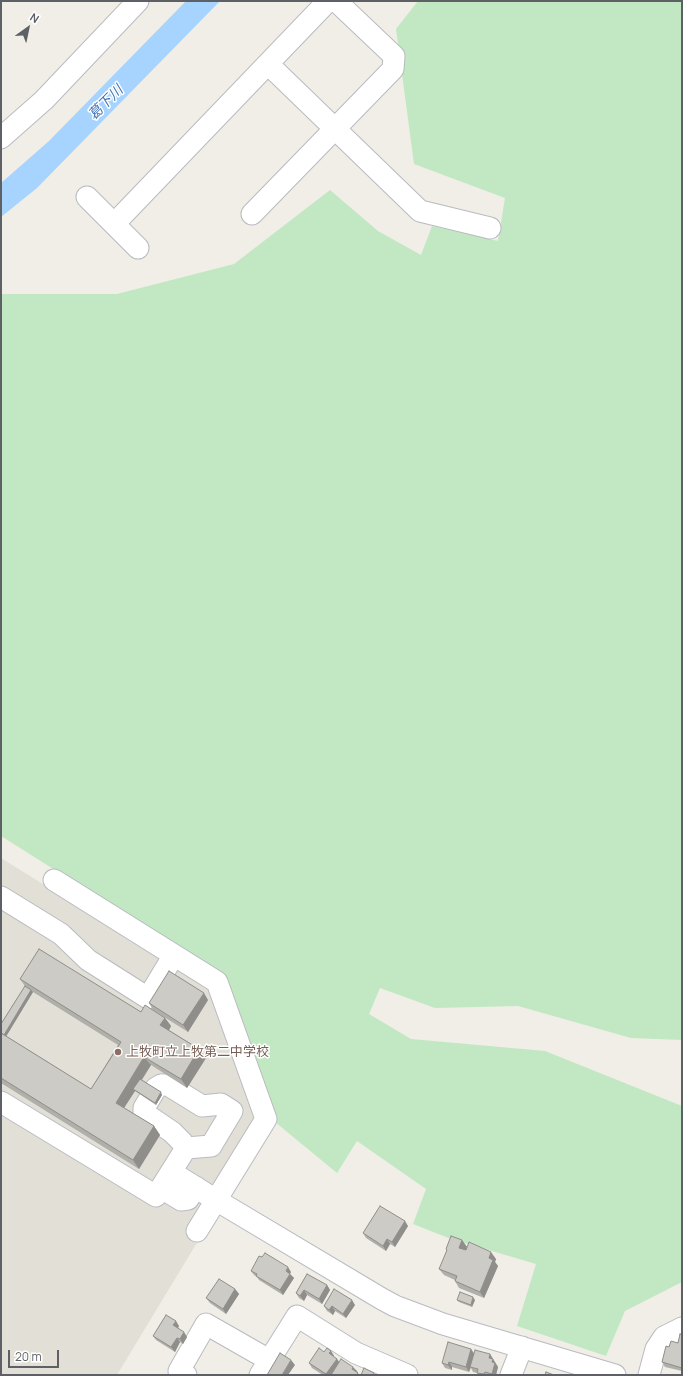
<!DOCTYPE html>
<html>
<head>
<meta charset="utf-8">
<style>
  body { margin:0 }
  #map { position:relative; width:683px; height:1376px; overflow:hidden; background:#f0eee6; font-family:Manrope,sans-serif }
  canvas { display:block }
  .frame { position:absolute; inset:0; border:2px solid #5d6166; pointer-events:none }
  .north { position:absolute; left:8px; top:8px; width:40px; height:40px; -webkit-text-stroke:3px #fff; paint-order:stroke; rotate:33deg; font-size:11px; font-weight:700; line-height:16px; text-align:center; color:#5d6166 }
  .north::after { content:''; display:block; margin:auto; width:14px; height:18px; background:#5d6166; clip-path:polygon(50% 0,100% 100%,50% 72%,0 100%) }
  .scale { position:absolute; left:8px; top:1350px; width:51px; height:18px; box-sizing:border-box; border:2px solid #5d6166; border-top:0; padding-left:5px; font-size:12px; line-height:14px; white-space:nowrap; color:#5d6166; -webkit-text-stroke:3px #fff; paint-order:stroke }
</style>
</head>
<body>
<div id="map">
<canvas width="683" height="1376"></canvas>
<div class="frame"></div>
<div class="north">N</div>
<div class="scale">20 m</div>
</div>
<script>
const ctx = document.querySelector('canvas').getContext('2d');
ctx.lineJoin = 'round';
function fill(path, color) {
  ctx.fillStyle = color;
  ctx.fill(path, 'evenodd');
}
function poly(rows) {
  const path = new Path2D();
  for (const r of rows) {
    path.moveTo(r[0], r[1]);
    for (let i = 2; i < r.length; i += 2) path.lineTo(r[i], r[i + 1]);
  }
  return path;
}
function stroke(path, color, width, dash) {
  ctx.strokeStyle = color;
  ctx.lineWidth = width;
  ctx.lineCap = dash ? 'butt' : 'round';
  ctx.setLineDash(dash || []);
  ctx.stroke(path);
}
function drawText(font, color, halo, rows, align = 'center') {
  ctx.font = font + ' Manrope,"Noto Sans JP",sans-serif';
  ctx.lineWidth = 3;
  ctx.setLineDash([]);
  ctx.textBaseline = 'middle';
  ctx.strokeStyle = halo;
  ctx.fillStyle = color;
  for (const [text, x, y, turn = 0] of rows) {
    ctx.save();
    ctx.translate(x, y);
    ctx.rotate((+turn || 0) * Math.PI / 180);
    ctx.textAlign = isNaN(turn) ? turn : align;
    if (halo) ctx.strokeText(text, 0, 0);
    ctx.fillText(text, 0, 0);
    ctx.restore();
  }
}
fill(poly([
  [1,858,209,987,259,1117,201,1236,117,1375,1,1375]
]), '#e2e0d6');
fill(poly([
  [418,1,682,1,682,1040,631,1038,518,1006,435,1008,380,988,369,1014,411,1039,545,1051,682,1106,682,1282,625,1311,606,1356,517,1326,536,1264,451,1239,413,1224,426,1189,357,1141,337,1173,275,1122,220,974,1,836,1,294,117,294,234,264,330,190,378,231,421,255,432,226,498,241,505,198,414,164,396,29]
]), '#c1e8c3');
fill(poly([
  [186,1,220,1,37,188,1,217,1,183,49,141]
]), '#a6d4ff');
const minor = poly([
  [268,64,420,211,490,228],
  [1,138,44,100,138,1],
  [87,197,138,248],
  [252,214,393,69,394,56,336,1],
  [114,224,328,1],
  [54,880,217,982,266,1119,197,1231],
  [1,897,61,934,88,960,148,998,174,955],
  [161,1085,168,1085,202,1106,221,1104,232,1111,211,1146,186,1148,182,1142,172,1132,144,1113,144,1108,156,1088,161,1085],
  [1,1102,156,1196,186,1148],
  [171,1172,216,1200,382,1299,395,1306,443,1324,615,1375],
  [161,1188,181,1200,188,1199,196,1187],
  [186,1375,179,1371,206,1324,269,1360],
  [260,1375,297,1316,356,1353,407,1375],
  [511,1375,522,1347],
  [649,1375,656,1349,664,1337,682,1328]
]);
stroke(minor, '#b8bbc0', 23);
stroke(minor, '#fff', 21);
fill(poly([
  [20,979,141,1012,165,1018,171,1026,169,1030,199,1049,206,1058,187,1088,151,1065,142,1080,162,1095,156,1105,135,1091,124,1108,154,1126,160,1135,139,1169,1,1083,1,1024,25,986],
  [33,992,118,1045,91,1089,6,1036],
  [208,1000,188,1032,153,1010,149,1003],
  [408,1226,395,1247,390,1244,386,1251,366,1238,363,1233],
  [462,1240,467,1247,496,1259,495,1262,498,1266,484,1298,459,1288,455,1281,455,1280,444,1275,439,1269,447,1251,446,1249],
  [251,1271,291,1272,290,1274,294,1278,283,1295,259,1280,257,1277,254,1275],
  [307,1274,327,1285,330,1290,322,1304,307,1295,304,1301,299,1298,296,1293],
  [235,1289,239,1294,226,1314,210,1303,206,1298],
  [457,1300,475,1300,472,1307,459,1302],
  [355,1305,346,1318,335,1311,333,1315,327,1311,324,1306],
  [179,1326,178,1328,187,1337,183,1344,180,1342,175,1352,156,1340,153,1336],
  [682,1334,682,1371,665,1367,662,1362,669,1347,678,1343],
  [471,1349,474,1353,490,1354,498,1367,496,1375,479,1375,477,1373,473,1372,471,1368,469,1372,452,1367,452,1370,445,1368,442,1363],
  [331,1351,334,1356,333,1356,337,1359,339,1363,357,1371,359,1375,323,1375,312,1368,309,1363,324,1352]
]), '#b0afa9');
fill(poly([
  [31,990,33,992,4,1040,2,1038],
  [204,993,208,1000,188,1032,183,1025],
  [165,1018,171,1026,167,1034,160,1025],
  [199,1049,206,1058,187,1088,181,1079],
  [144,1057,151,1065,135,1090,133,1089,135,1091,122,1111,116,1103],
  [161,1092,162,1095,156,1105,155,1103],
  [154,1126,160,1135,139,1169,133,1160],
  [405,1221,408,1226,395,1247,392,1242],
  [387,1239,390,1244,386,1251,383,1246],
  [462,1240,467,1247,464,1254,459,1248],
  [491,1252,496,1259,495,1262,498,1266,484,1298,480,1292,489,1258],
  [288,1267,291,1272,289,1275,286,1271],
  [290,1274,294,1278,283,1295,280,1290],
  [327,1285,330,1290,322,1304,319,1299],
  [235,1289,239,1294,226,1314,223,1309],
  [304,1290,307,1295,304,1301,300,1296],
  [473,1297,475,1300,472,1307,471,1305],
  [352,1300,355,1305,346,1318,343,1314],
  [332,1306,335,1311,333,1315,329,1310],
  [176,1321,179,1326,177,1330,173,1325],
  [184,1332,187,1337,183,1344,180,1339],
  [177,1338,180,1342,175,1352,171,1347],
  [471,1349,474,1354,469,1372,466,1367],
  [331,1351,334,1356,332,1358,329,1353],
  [490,1354,493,1359,489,1358],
  [337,1359,340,1363,332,1375,326,1375,326,1374],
  [493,1359,498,1367,496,1375,492,1375,492,1362],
  [291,1360,295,1365,288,1375,282,1375],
  [449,1362,452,1367,452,1370,448,1365],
  [353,1367,357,1371,355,1374,352,1369]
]), '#908e8a');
const building = poly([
  [39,949,141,1012,145,1005,165,1018,160,1025,199,1049,181,1079,144,1057,116,1103,154,1126,133,1160,1,1078,1,1033,91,1089,121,1042,20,979,39,949],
  [169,971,204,993,183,1025,149,1003,169,971],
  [25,986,31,990,4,1035,1,1033,1,1024,25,986],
  [140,1079,161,1092,155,1103,133,1089,140,1079],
  [380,1206,405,1221,392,1242,387,1239,383,1246,363,1233,380,1206],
  [451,1236,462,1240,459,1248,466,1250,469,1242,491,1252,489,1258,493,1260,480,1292,455,1281,457,1276,439,1269,447,1250,446,1249,451,1236],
  [265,1253,288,1267,286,1271,290,1274,280,1290,256,1276,257,1274,251,1271,259,1256,262,1257,265,1253],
  [307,1274,327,1285,319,1299,304,1290,300,1296,296,1293,307,1274],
  [219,1279,235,1289,223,1309,206,1298,219,1279],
  [334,1289,352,1300,343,1314,332,1306,329,1310,324,1306,334,1289],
  [460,1292,473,1297,471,1305,457,1300,460,1292],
  [166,1315,176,1321,173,1325,184,1332,180,1339,177,1338,171,1347,153,1336,166,1315],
  [680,1334,682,1334,682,1368,662,1362,666,1346,669,1347,671,1341,678,1343,680,1334],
  [448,1342,471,1349,466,1367,449,1362,448,1365,442,1363,448,1342],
  [319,1348,324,1352,327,1348,331,1351,329,1353,337,1359,326,1374,309,1363,319,1348],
  [475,1350,490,1354,489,1358,493,1359,492,1362,495,1363,492,1374,485,1372,484,1374,477,1373,478,1369,470,1367,475,1350],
  [280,1353,291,1360,282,1375,267,1375,280,1353],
  [341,1359,353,1367,352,1369,358,1373,356,1375,331,1375,341,1359],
  [364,1368,374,1373,373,1375,361,1375,364,1368],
  [546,1372,554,1375,545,1375,546,1372]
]);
fill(building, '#cdcbc5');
stroke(building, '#908e8a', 1);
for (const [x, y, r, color] of [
  [118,1052,4,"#8d6e63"]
]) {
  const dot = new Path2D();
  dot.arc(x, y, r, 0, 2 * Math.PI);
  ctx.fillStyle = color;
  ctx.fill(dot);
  stroke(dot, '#fff', 1.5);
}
drawText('13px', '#785e54', '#fff', [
  ["上牧町立上牧第二中学校",126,1052]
], 'left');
drawText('italic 14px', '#3f73b6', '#fff', [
  ["葛下川",106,103,-45]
]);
</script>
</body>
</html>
